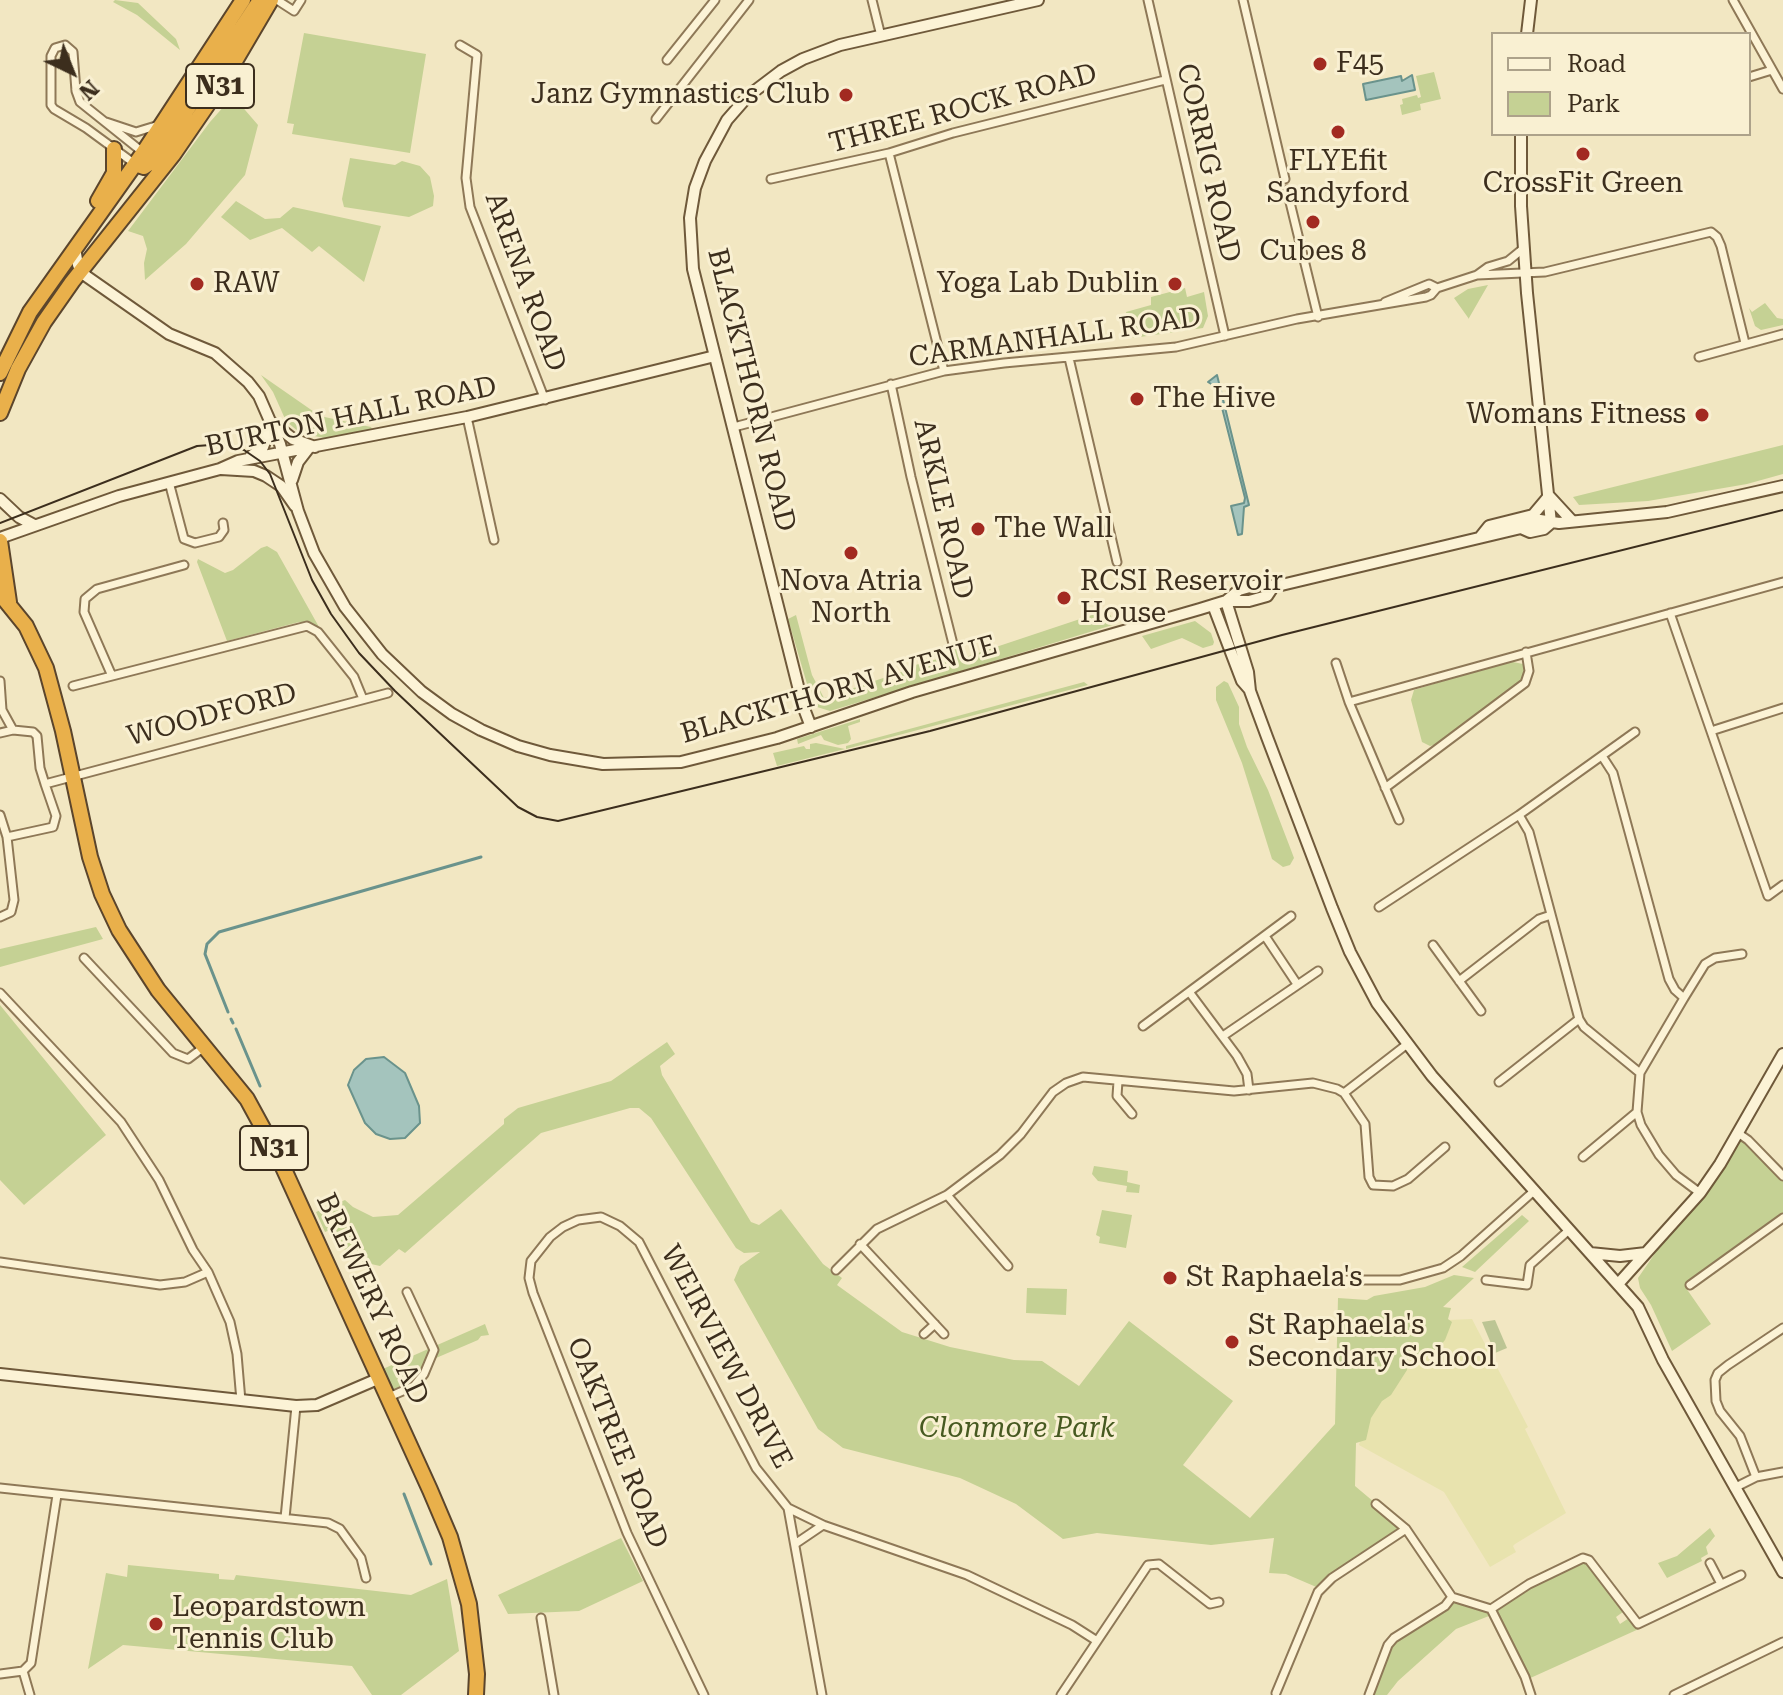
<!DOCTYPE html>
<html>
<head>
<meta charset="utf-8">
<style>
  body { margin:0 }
  #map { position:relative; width:1783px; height:1695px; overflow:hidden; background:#f2e7c2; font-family:"Roboto Serif",serif }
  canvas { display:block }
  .legend { position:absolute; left:1491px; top:32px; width:260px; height:104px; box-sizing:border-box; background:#f9f0d2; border:2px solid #ada28a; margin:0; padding:10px 14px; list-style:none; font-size:24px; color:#3c2e1d }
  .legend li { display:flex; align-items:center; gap:16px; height:40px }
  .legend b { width:40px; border:2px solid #ada28a }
  .north { position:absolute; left:32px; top:32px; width:80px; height:80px; -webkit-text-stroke:6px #f9f0d2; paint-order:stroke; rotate:137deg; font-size:22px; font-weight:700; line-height:32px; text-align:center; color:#3c2e1d }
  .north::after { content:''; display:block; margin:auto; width:28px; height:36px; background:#3c2e1d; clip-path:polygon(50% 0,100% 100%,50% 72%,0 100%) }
</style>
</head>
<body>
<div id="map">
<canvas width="1783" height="1695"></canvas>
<ul class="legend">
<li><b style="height:10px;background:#fcf3d6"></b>Road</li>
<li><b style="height:22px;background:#c5d194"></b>Park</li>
</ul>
<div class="north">N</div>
</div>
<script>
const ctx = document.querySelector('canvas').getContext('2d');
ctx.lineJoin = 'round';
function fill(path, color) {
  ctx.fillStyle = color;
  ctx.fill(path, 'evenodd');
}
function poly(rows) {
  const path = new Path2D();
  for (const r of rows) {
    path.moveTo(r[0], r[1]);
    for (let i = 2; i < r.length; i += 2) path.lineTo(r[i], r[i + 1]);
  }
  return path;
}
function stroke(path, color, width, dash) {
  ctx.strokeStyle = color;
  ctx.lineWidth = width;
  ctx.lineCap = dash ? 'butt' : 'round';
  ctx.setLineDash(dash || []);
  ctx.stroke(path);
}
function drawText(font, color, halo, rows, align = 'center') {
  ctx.font = font + ' "Roboto Serif",serif';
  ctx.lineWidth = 6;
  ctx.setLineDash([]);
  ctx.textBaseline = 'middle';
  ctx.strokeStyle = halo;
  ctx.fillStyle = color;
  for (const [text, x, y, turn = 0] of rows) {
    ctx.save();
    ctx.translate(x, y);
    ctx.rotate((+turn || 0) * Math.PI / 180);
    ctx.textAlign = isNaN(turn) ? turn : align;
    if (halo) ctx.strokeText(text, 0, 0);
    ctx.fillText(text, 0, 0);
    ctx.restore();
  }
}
fill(poly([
  [1472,1319,1528,1427,1525,1429,1566,1513,1515,1544,1513,1546,1516,1552,1490,1567,1444,1492,1359,1445,1367,1411,1430,1337,1448,1320]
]), '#e8e3ae');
fill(poly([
  [115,0,138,3,176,39,180,50,137,15,113,2],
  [304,33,426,54,410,153,292,134,294,124,287,123],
  [1434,72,1441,99,1420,104,1421,110,1402,115,1400,105,1403,104,1402,99,1417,95,1418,98,1421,97,1416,76],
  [233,96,258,125,245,175,186,244,145,280,144,263,147,249,143,236,128,231,210,122],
  [350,158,395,165,402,161,420,166,430,177,434,196,433,206,409,217,344,207,342,199],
  [236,201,265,219,280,218,293,207,381,226,364,282,319,246,312,252,282,228,250,240,221,217],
  [1488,285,1469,318,1469,319,1454,298,1468,289],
  [1185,288,1187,297,1204,292,1208,316,1203,328,1133,338,1126,312,1151,305,1151,297],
  [1765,303,1777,318,1783,319,1783,325,1761,330,1755,326,1749,308,1752,312],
  [261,375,320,416,371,427,372,429,324,438,300,433,286,421,273,392],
  [1783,445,1783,474,1747,484,1648,501,1579,505,1573,497],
  [267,546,277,552,319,627,310,622,299,622,227,641,197,562,198,559,225,573,233,570,261,548],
  [1107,610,1116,624,830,711,817,707,812,701,788,619,796,615,812,675,824,698,904,671,904,668,945,657,944,652,960,648,963,658],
  [1195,621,1211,633,1214,642,1213,645,1203,648,1182,638,1151,649,1142,636],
  [1508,661,1523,664,1526,670,1522,681,1438,744,1430,746,1422,742,1411,700,1414,690],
  [1224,681,1228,683,1239,707,1239,724,1247,747,1268,790,1291,850,1294,858,1290,865,1283,867,1272,859,1242,763,1216,700,1216,687],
  [1084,682,1088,685,846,749,846,746],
  [860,719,860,722,848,726,851,739,848,743,838,745,824,740,821,735,798,744,797,739],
  [816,743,845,749,777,766,773,753,804,746,806,749,810,749,810,744],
  [96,927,103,939,0,967,0,949],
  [0,1005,106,1135,24,1205,0,1180],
  [667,1042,675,1054,660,1066,662,1075,751,1222,759,1225,781,1209,823,1264,842,1278,837,1285,902,1332,950,1347,1014,1360,1042,1361,1079,1386,1129,1321,1233,1401,1183,1465,1250,1518,1335,1424,1338,1298,1367,1300,1374,1296,1425,1287,1454,1275,1474,1278,1443,1307,1451,1308,1448,1319,1452,1322,1445,1340,1433,1354,1408,1357,1407,1370,1391,1395,1382,1401,1371,1418,1366,1440,1356,1443,1355,1486,1406,1529,1321,1589,1286,1574,1269,1573,1274,1538,1211,1545,1097,1533,1063,1539,1016,1504,960,1478,843,1448,818,1429,734,1280,740,1266,760,1252,744,1253,736,1248,651,1118,639,1108,630,1108,541,1133,405,1253,399,1249,380,1266,349,1259,335,1228,325,1232,316,1212,345,1200,353,1207,373,1217,398,1215,504,1124,504,1119,518,1108,611,1081],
  [1738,1133,1783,1176,1783,1218,1686,1288,1711,1324,1672,1351,1651,1305,1640,1288,1638,1278],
  [1094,1166,1128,1171,1127,1182,1140,1185,1139,1193,1126,1192,1127,1186,1098,1181,1092,1174],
  [1102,1210,1132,1215,1126,1248,1099,1243,1100,1237,1096,1235],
  [1522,1215,1529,1221,1475,1272,1462,1267],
  [1027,1288,1067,1289,1066,1315,1026,1313],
  [485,1324,489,1335,481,1336,478,1340,429,1361,414,1386,389,1397,376,1372],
  [1710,1528,1715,1536,1706,1547,1708,1554,1701,1558,1702,1561,1667,1578,1658,1563,1677,1556],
  [621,1538,643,1581,579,1611,508,1614,498,1595],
  [1583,1558,1627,1609,1616,1617,1620,1624,1632,1616,1641,1628,1526,1680,1494,1614,1456,1629,1398,1681,1387,1695,1369,1695,1388,1645,1452,1598,1492,1609],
  [128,1565,219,1574,219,1579,234,1580,236,1575,411,1595,447,1579,459,1651,401,1695,372,1695,352,1666,123,1645,88,1669,106,1573,127,1577]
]), '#c5d194');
fill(poly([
  [1495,1320,1507,1348,1495,1353,1482,1322]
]), '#bcc594');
const water = poly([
  [1412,75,1415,90,1366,100,1363,84,1401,76,1402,81,1412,75],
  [1217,375,1249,505,1244,507,1242,534,1238,535,1231,506,1244,503,1245,498,1218,392,1216,387,1208,382,1217,375],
  [384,1057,405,1073,419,1106,420,1123,405,1138,390,1139,376,1134,365,1123,348,1085,354,1070,366,1059,384,1057]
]);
fill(water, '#a4c4bd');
stroke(water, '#6a938c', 2);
stroke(poly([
  [228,1012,205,954,207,944,219,932,481,857],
  [231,1019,233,1023],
  [236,1029,260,1086],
  [404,1494,431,1564]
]), '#6a938c', 3);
const street = poly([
  [277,0,294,11,301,0],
  [872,0,881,36],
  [1148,0,1225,336],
  [1243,0,1285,179],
  [1733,0,1783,89],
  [460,45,477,55,466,178,470,207,545,400],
  [667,60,715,0],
  [1749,77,1772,70],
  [656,119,749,0],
  [106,122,136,132,159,125],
  [889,153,944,371],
  [135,164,86,128,54,109,51,105,51,56,55,48,65,45,73,52,76,91,80,102,145,154],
  [771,179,889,153,953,133,1165,80],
  [1287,190,1318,317],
  [1477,275,1545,272,1711,232,1717,237,1721,246,1745,343],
  [1385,302,1424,286,1429,284,1437,288,1477,275,1488,267,1508,261,1524,248],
  [1699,357,1783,334],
  [1069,358,1117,562],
  [891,384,911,477,953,644],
  [467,417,494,540],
  [734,427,944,371,1004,363,1176,347,1297,319,1426,297,1431,295,1437,288],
  [169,482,184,539,195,543,219,537,224,530,223,523],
  [1670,613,1768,896,1783,885],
  [1336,663,1349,702,1399,820],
  [112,676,84,612,85,599,97,589,184,565],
  [0,681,2,710,13,730],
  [73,686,307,626,318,632,354,677,363,699],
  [1349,702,1783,582],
  [1711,731,1783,708],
  [0,733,13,730,33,732,37,736,40,768,45,784,388,693],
  [1602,756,1613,773,1669,979,1675,990,1684,998,1705,964,1715,958,1742,954],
  [1385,788,1525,683,1529,671,1526,652],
  [0,815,7,837,53,827,56,816,45,784],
  [1519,815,1529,832,1579,1019,1584,1027,1640,1073],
  [1379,907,1519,815,1635,732],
  [0,917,11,912,14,900,7,837],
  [1265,936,1297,984],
  [1433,945,1481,1011],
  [84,958,173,1053,188,1059,204,1047],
  [1459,981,1539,919,1551,915],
  [0,993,121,1122,159,1180,193,1250,208,1272,230,1322,237,1354,241,1401],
  [1190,993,1237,1056,1247,1074,1249,1090],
  [1684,998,1640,1073,1637,1112,1641,1125,1659,1155,1676,1175,1700,1193],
  [1143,1026,1291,916],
  [1223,1036,1318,971],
  [1118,1081,1117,1096,1132,1114],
  [1499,1082,1579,1019],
  [1344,1093,1365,1124,1369,1177,1373,1185,1393,1186,1408,1179,1445,1147],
  [1738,1133,1748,1140,1783,1176],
  [1583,1157,1637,1112],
  [947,1195,1008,1266],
  [860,1244,944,1334],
  [0,1262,160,1285,185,1282,208,1272],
  [836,1270,877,1229,947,1195,1000,1155,1021,1134,1053,1092,1066,1083,1083,1077,1234,1091,1313,1083,1337,1089,1344,1093,1406,1045],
  [1343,1280,1400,1280,1443,1268,1461,1256,1534,1191],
  [1486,1280,1527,1285,1530,1265,1569,1230],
  [1690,1285,1783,1218],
  [924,1334,935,1324],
  [389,1397,414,1386,424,1374,434,1350,407,1292],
  [1756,1477,1740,1436,1720,1411,1716,1401,1715,1380,1718,1373,1728,1365,1783,1328],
  [0,1488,328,1523,340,1529,361,1558,366,1578],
  [1734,1488,1756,1477,1783,1472],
  [1376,1504,1406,1529,1452,1597,1491,1609,1525,1677,1531,1695],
  [788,1508,822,1695],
  [285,1518,296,1406],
  [795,1544,823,1525],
  [1710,1563,1721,1584],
  [1491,1609,1529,1584,1583,1558,1589,1560,1638,1624,1741,1575],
  [541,1618,554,1695],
  [23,1671,31,1663,57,1495],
  [23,1671,30,1695],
  [0,1674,23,1671],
  [1276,1693,1318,1592,1332,1578,1406,1529],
  [704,1695,627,1533,533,1293,529,1278,531,1261,550,1237,563,1227,578,1220,601,1217,620,1226,639,1242,756,1468,788,1508,823,1525,967,1575,1072,1625,1097,1641],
  [1061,1695,1148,1565,1159,1564,1210,1604,1219,1602],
  [1369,1695,1388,1645,1394,1638,1445,1606,1452,1597],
  [1674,1695,1783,1642]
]);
const secondary = poly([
  [1527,34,1531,0],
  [1521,134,1521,206,1527,293,1551,523],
  [75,248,78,265,86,276,169,334,215,353,248,382,259,396,280,444,298,511,314,553,345,607,382,654,422,692,452,714,481,730,518,746,550,755,603,764,681,762,777,738,912,692,1200,609,1226,601,1249,601,1267,596,1273,587],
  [274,424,293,439,315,447],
  [250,457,263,447,271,425],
  [221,469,254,471,266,476,281,486,295,506],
  [292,480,298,462,308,449],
  [1549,496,1572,521],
  [0,499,19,517,34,525],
  [1521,528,1530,532,1544,529,1551,523],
  [1481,536,1489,526,1533,515,1549,496],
  [0,538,119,496,220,469,238,461,467,417,715,356],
  [1226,601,1248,672,1250,691,1267,737,1332,908,1350,952,1377,1003,1432,1076,1638,1307,1663,1360,1783,1572],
  [1226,601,1239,590,1257,585,1263,583,1273,587,1521,528,1540,520,1559,523,1667,512,1783,486],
  [1213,605,1242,681,1249,689],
  [811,727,803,706,693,269,690,218,695,188,705,161,727,120,748,96,781,71,803,59,840,45,1038,0],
  [1590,1253,1620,1256,1646,1253],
  [1619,1283,1700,1193,1720,1164,1783,1054],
  [0,1374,296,1406,317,1405,380,1378]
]);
const highway = poly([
  [135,164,144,167,153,161,260,0],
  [98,201,114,173,114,149],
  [0,373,30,312,143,153,243,0],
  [0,413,18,369,44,322,72,282,173,155,221,85,271,0],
  [0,541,9,602],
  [0,594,26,626,46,668,63,731,90,857,102,894,119,930,158,990,247,1099,277,1154,430,1490,450,1537,469,1604,477,1674,476,1695]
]);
stroke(street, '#8e7857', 11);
stroke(secondary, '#6f593a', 14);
stroke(highway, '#5b452c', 18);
stroke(street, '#fcf3d6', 7);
stroke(secondary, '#fcf3d6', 10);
stroke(highway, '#e9b04b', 14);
stroke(poly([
  [0,523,197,446,224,444,244,450,260,461,270,474,312,580,331,614,359,653,395,691,518,807,537,817,558,821,930,731,1282,635,1783,510]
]), '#3c2e1d', 2);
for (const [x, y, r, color] of [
  [1320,64,8,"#a22a21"],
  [846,95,8,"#a22a21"],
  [1338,132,8,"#a22a21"],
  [1583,154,8,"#a22a21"],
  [1313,222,8,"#a22a21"],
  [197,284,8,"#a22a21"],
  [1175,284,8,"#a22a21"],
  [1137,399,8,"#a22a21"],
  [1702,415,8,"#a22a21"],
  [978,529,8,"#a22a21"],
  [851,553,8,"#a22a21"],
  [1064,598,8,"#a22a21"],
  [1170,1278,8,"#a22a21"],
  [1232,1342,8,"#a22a21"],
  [156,1624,8,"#a22a21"]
]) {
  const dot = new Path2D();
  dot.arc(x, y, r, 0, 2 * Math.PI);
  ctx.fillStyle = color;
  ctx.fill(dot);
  stroke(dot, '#f9f0d2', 3);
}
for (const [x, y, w] of [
  [220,86,68],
  [274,1148,68]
]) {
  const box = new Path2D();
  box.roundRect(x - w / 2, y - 22, w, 44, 6);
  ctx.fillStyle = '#f9f0d2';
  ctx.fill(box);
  stroke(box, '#3c2e1d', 2);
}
drawText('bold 26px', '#3c2e1d', null, [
  ["N31",220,86],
  ["N31",274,1148]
]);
drawText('28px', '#3c2e1d', '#f9f0d2', [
  ["F45",1336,64],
  ["Janz Gymnastics Club",830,95,"right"],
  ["FLYEfit",1338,162,"center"],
  ["Sandyford",1338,194,"center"],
  ["CrossFit Green",1583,184,"center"],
  ["Cubes 8",1313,252,"center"],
  ["RAW",213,284],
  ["Yoga Lab Dublin",1159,284,"right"],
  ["The Hive",1153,399],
  ["Womans Fitness",1686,415,"right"],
  ["The Wall",994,529],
  ["Nova Atria",851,582,"center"],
  ["North",851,614,"center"],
  ["RCSI Reservoir",1080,582],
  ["House",1080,614],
  ["St Raphaela's",1186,1278],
  ["St Raphaela's",1248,1326],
  ["Secondary School",1248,1358],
  ["Leopardstown",172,1608],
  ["Tennis Club",172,1640]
], 'left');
drawText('28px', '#3c2e1d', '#f9f0d2', [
  ["THREE ROCK ROAD",963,109,-15],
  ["CORRIG ROAD",1208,163,77],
  ["ARENA ROAD",525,282,70],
  ["CARMANHALL ROAD",1055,338,-8],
  ["BLACKTHORN ROAD",751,390,76],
  ["BURTON HALL ROAD",351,417,-12],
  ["ARKLE ROAD",943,509,77],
  ["BLACKTHORN AVENUE",839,690,-16],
  ["WOODFORD",212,715,-15],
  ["BREWERY ROAD",372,1299,65],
  ["WEIRVIEW DRIVE",726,1357,62],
  ["OAKTREE ROAD",617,1443,68]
]);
drawText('italic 28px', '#475a21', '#f9f0d2', [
  ["Clonmore Park",1017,1429]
]);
</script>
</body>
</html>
